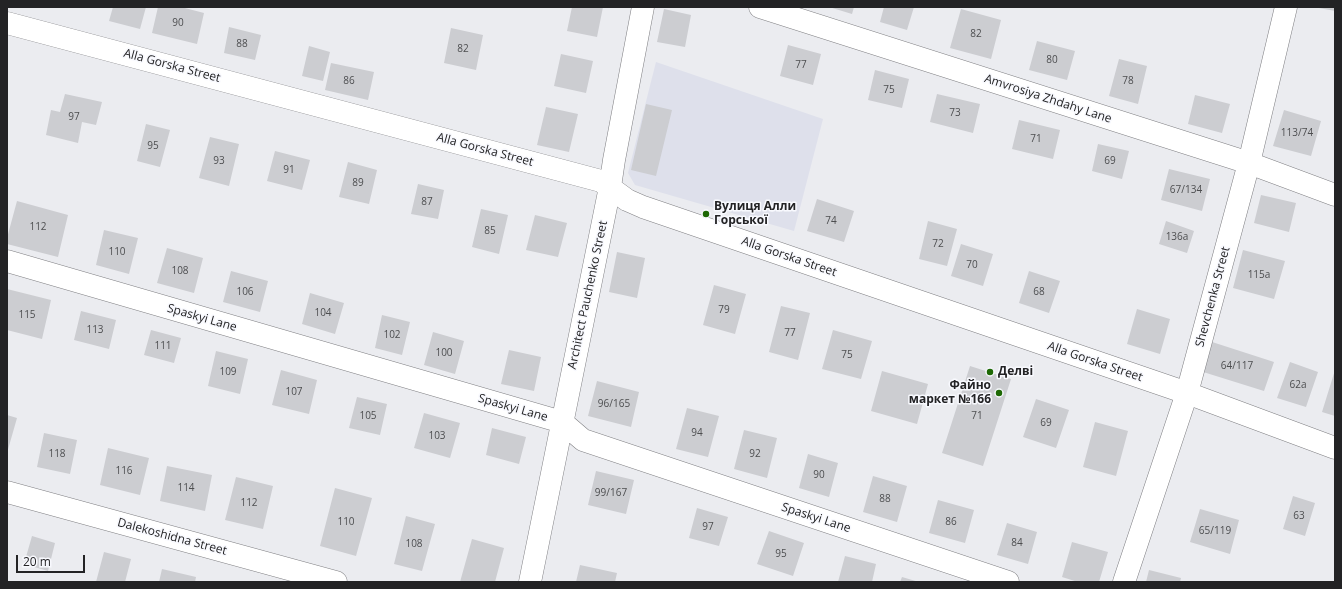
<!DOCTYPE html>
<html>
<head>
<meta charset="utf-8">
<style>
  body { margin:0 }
  #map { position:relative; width:1342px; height:589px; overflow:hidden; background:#ebecf0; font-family:"Open Sans",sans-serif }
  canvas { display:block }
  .frame { position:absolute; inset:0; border:8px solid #232325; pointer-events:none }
  .scale { position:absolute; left:16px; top:555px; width:69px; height:18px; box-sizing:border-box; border:2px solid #232325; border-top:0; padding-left:5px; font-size:12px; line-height:14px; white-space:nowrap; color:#232325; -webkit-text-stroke:3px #f8f9fe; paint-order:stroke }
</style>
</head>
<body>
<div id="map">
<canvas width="1342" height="589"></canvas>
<div class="frame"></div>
<div class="scale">20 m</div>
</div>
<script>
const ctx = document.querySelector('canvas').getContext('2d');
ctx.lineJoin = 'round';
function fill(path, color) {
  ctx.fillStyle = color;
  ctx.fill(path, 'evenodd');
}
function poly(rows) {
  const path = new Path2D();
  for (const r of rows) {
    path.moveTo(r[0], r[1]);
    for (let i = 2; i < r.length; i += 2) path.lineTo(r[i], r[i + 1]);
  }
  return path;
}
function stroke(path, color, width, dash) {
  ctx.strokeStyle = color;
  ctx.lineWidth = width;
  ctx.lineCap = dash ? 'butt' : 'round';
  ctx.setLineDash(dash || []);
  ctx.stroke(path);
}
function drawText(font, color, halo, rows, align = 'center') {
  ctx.font = font + ' "Open Sans",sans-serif';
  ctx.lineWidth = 3;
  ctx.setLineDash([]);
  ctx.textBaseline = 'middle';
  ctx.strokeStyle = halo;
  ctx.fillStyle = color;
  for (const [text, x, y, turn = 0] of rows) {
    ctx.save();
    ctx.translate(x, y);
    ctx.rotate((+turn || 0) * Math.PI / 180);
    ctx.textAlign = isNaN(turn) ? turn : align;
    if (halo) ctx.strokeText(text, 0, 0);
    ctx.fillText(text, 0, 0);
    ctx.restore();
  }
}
fill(poly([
  [656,62,823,119,794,231,635,185,628,173]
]), '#dee0eb');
fill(poly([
  [113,7,146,7,140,29,109,21],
  [158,7,181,7,204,13,197,44,152,33],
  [572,7,603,7,597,37,567,31],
  [829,7,854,7,852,14],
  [884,7,914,7,907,30,880,22],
  [1319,7,1335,7,1335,11,1319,8],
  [664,9,691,15,685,47,657,42],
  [961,9,1001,20,991,59,950,48],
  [229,27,261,35,255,60,224,53],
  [451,28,483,35,476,70,444,63],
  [1037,41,1075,51,1067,80,1029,70],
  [788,45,821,54,813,85,780,76],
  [309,46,330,52,323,81,302,76],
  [561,54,593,61,586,93,554,86],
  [1119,59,1147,66,1138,104,1109,96],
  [331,63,374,72,368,100,325,90],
  [875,70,909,79,902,108,868,100],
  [65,94,102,102,96,125,82,122,78,143,46,135,51,110,60,112],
  [937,94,980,104,973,133,930,122],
  [1195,95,1230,104,1222,133,1188,124],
  [646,104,672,110,656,176,631,170],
  [546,107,578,114,569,152,537,145],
  [1284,110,1321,121,1311,156,1273,146],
  [1019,120,1060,130,1053,159,1012,149],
  [146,124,170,130,160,167,137,161],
  [210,137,239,144,229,186,199,178],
  [1098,144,1129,151,1122,179,1092,171],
  [275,151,310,160,302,190,267,181],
  [348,162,377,170,369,204,339,197],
  [1169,169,1210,179,1202,211,1161,200],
  [418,184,444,190,438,219,411,214],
  [1261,195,1296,203,1289,232,1254,223],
  [817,199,854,211,844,242,807,231],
  [17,201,68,215,58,257,7,244,7,238],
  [481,209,508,215,499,254,472,247],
  [535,215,567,223,558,257,526,250],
  [928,221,957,229,947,266,919,259],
  [1166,221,1194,231,1187,253,1159,244],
  [104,230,138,238,129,274,96,265],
  [961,244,993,254,983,286,951,276],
  [167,248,203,258,194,293,157,283],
  [1243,250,1285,261,1274,299,1233,288],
  [617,252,645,258,637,298,609,292],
  [231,271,268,281,260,312,223,302],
  [1029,271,1060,281,1049,313,1019,303],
  [714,285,746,294,735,334,703,325],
  [7,289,51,300,42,339,7,330],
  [310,293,344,303,335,334,302,324],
  [781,306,810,313,798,360,769,352],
  [1137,309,1170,319,1160,354,1127,344],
  [81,311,116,320,109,349,74,340],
  [382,315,410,322,402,355,375,348],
  [151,330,181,338,174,363,144,355],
  [833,330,872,341,861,379,822,369],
  [433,332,464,341,455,374,424,365],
  [1209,341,1274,362,1264,391,1200,371],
  [509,350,541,357,534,391,501,384],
  [216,351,248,359,240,394,208,386],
  [1290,362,1318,372,1306,407,1277,398],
  [970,366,1011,379,983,466,942,453],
  [281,370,317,380,309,414,272,405],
  [1335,370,1335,416,1322,412],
  [882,371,928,384,917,424,871,411],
  [597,381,639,392,631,427,588,416],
  [357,397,387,404,380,435,349,428],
  [1036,399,1069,410,1056,448,1023,437],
  [687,408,719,416,708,457,676,449],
  [424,413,460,423,450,458,414,448],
  [7,415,17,418,7,453],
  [1095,422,1128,431,1116,476,1083,467],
  [492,428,526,437,519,464,486,455],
  [744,430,777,438,767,478,734,469],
  [44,433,77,440,70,474,37,467],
  [108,448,149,458,140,495,100,485],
  [808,454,838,463,829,497,799,488],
  [167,466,212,475,205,511,160,501],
  [596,471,634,480,626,514,588,505],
  [873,476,907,486,897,522,863,512],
  [236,477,273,486,263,529,225,520],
  [335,488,372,498,356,556,320,546],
  [1293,496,1315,503,1305,536,1283,529],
  [938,500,974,510,965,543,929,533],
  [697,508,728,517,719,546,689,538],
  [1200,509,1239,520,1230,554,1190,542],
  [406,516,435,524,422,571,394,564],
  [1007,523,1037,532,1028,564,997,555],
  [769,531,804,543,793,576,757,564],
  [32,536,55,543,48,571,24,564],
  [472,539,504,548,495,582,460,582],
  [1072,542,1108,552,1099,582,1078,582,1062,577],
  [104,552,131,559,125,582,96,582],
  [845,556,876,564,872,582,838,582],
  [580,565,617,573,615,582,576,582],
  [162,569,196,577,195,582,159,582],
  [1149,570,1181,578,1180,582,1146,582],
  [902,577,919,582,900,582]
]), '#cccdd1');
const street = poly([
  [760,7,1249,163,1335,195],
  [7,261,562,422,583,440,1008,582],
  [7,492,336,582],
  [530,582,610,187],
  [1124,582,1187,393,1249,163,1286,7]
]);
const secondary = poly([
  [7,23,601,181,627,200,643,207,1187,393,1335,448],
  [610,187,614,160,643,7]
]);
stroke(street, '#808084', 23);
stroke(secondary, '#808084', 23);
stroke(street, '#fff', 22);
stroke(secondary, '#fff', 22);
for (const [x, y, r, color] of [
  [706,214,4,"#1d6804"],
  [990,372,4,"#1d6804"],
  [999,393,4,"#1d6804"]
]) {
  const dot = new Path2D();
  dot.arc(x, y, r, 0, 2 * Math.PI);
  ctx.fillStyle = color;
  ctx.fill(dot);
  stroke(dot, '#f8f9fe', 1.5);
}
drawText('10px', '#4d4e50', null, [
  ["90",178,23],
  ["82",976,34],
  ["88",242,44],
  ["82",463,49],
  ["80",1052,60],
  ["77",801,65],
  ["86",349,81],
  ["78",1128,81],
  ["75",889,90],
  ["73",955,113],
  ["97",74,117],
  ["113/74",1297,133],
  ["71",1036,139],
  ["95",153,146],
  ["93",219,161],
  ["69",1110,161],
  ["91",289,170],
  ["89",358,183],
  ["67/134",1186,190],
  ["87",427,202],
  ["74",831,221],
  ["112",38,227],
  ["85",490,231],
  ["136а",1177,237],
  ["72",938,244],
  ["110",117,252],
  ["70",972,265],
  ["108",180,271],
  ["115а",1259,275],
  ["106",245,292],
  ["68",1039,292],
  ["79",724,310],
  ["104",323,313],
  ["115",27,315],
  ["113",95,330],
  ["77",790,333],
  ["102",392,335],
  ["111",163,346],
  ["100",444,353],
  ["75",847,355],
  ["64/117",1237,366],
  ["109",228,372],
  ["62а",1298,385],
  ["107",294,392],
  ["96/165",614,404],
  ["105",368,416],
  ["71",977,416],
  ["69",1046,423],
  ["94",697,433],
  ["103",437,436],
  ["118",57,454],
  ["92",755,454],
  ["116",124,471],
  ["90",819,475],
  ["114",186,488],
  ["99/167",611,493],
  ["88",885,499],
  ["112",249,503],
  ["63",1299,516],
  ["110",346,522],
  ["86",951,522],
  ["97",708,527],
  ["65/119",1215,531],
  ["84",1017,543],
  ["108",414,544],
  ["95",781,554]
]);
drawText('12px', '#232325', '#f8f9fe', [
  ["Alla Gorska Street",172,66,15],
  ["Amvrosiya Zhdahy Lane",1048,99,18],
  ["Alla Gorska Street",485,150,15],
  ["Alla Gorska Street",789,257,19],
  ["Architect Pauchenko Street",588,295,-78],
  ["Shevchenka Street",1213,297,-75],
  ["Spaskyi Lane",202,318,16],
  ["Alla Gorska Street",1095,362,19],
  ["Spaskyi Lane",513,408,16],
  ["Spaskyi Lane",816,518,18],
  ["Dalekoshidna Street",172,537,15]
]);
drawText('bold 12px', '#232325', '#f8f9fe', [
  ["Вулиця Алли",714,207],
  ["Горської",714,221],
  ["Делві",998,372],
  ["Файно",991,386,"right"],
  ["маркет №166",991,400,"right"]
], 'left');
</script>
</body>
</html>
